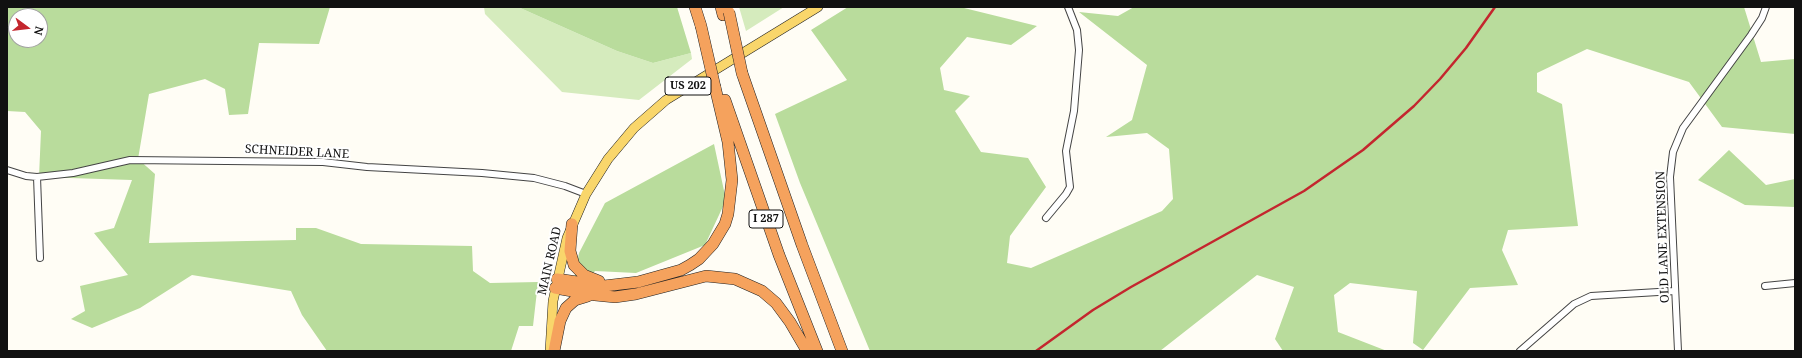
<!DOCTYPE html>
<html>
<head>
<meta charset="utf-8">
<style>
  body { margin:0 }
  #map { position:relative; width:1802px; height:358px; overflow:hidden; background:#fffdf5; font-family:"Noto Serif",serif }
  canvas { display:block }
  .frame { position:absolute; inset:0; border:8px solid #111; pointer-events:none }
  .north { position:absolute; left:8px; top:8px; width:40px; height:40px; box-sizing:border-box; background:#fff; border:1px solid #a0a0a0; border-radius:50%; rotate:105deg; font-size:11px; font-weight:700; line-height:16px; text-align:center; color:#111 }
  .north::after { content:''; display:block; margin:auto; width:14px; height:18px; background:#c4262e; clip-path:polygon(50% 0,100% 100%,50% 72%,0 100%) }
</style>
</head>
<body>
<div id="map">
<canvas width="1802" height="358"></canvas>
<div class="frame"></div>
<div class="north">N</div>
</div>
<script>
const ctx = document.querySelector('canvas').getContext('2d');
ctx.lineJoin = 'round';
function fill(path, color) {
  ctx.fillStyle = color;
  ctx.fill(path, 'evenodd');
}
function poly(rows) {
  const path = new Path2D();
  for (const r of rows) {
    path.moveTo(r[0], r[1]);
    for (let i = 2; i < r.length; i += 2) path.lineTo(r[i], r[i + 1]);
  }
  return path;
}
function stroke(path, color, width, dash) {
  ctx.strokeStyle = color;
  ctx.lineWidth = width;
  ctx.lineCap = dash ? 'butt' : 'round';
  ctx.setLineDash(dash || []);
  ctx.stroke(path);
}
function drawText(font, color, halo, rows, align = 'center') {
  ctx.font = font + ' "Noto Serif",serif';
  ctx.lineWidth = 4;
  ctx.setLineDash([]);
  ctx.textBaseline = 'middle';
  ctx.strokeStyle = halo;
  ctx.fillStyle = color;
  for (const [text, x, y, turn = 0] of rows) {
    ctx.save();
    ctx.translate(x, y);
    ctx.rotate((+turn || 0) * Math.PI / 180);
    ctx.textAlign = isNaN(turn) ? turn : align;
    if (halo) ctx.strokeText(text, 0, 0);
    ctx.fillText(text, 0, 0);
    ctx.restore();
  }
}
fill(poly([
  [484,7,518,7,617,51,653,63,691,53,692,59,639,100,562,92,485,14],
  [739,7,784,7,746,31]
]), '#d5ebbd');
fill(poly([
  [7,7,330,7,319,44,259,43,248,114,229,115,225,89,205,79,149,94,138,159,155,174,149,243,296,240,296,228,316,228,361,244,472,246,473,271,490,283,538,282,533,326,519,326,511,351,327,351,302,315,291,291,192,275,140,308,92,328,71,319,85,311,80,286,128,275,94,233,114,228,132,180,39,177,41,131,25,112,7,111],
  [16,16,40,16,40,40,16,40],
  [518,7,677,7,691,53,653,63,617,51],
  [848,7,960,7,1037,26,1011,45,967,37,940,68,944,90,970,96,955,111,981,152,1028,158,1046,187,1010,236,1007,263,1031,268,1162,211,1173,199,1169,149,1147,133,1106,137,1132,120,1147,65,1079,12,1118,16,1134,7,1744,7,1761,62,1795,59,1795,134,1722,127,1689,82,1587,49,1537,73,1537,92,1562,104,1578,226,1508,230,1502,250,1518,285,1470,288,1423,350,1413,343,1417,291,1350,283,1334,295,1338,332,1387,351,1283,351,1275,339,1294,287,1257,275,1160,351,870,351,800,183,775,114,847,80,811,30],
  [714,144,726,200,705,245,636,273,595,271,570,301,579,253,605,203],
  [1729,150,1766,185,1795,179,1795,207,1745,205,1698,180]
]), '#b9dc9c');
const street = poly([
  [7,170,26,176,37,177,73,173,130,160,323,162,367,167,482,173,534,178,565,186,586,194],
  [37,177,40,258],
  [1046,218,1066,194,1070,187,1066,151,1074,111,1079,50,1077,30,1068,7],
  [1765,286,1795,283],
  [1520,351,1566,311,1574,304,1591,296,1675,291],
  [1678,351,1670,177,1673,152,1683,128,1751,35,1762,18,1766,7]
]);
const primary = poly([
  [550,351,553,301,567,238,586,194,608,159,634,128,666,100,818,7]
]);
const highway = poly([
  [695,7,701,26],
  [721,7,723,15],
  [742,73,802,245,842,351],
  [725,100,779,255,817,351],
  [572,224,570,251,574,265,584,275,599,281],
  [557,279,604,286,638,282,681,270,690,265,699,259,713,244,725,224,728,214,732,180,728,142,715,87],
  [555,288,595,295,615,297,636,294,706,276,735,279,762,291,776,303,790,322,807,351],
  [554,351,560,321,566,308,575,300,588,296]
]);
stroke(street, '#444', 8);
stroke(primary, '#222', 10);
stroke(highway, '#222', 12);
stroke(street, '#fff', 6);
stroke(primary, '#f9d66b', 9);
stroke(highway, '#f5a25d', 11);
stroke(poly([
  [1036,351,1093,310,1131,287,1304,191,1363,150,1414,106,1440,79,1466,48,1495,7]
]), '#c4262e', 2.5);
const highwayBridge = poly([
  [729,12,742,73],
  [701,26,715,87]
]);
stroke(highwayBridge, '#222', 12, []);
stroke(highwayBridge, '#f5a25d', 11);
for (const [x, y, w] of [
  [688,86,46],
  [766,219,34]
]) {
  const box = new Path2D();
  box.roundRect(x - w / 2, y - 9, w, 18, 3);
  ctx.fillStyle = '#fff';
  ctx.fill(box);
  stroke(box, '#111', 1);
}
drawText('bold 11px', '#111', null, [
  ["US 202",688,86],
  ["I 287",766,219]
]);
drawText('12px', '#111', '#fff', [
  ["SCHNEIDER LANE",297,152,3],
  ["OLD LANE EXTENSION",1663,237,-92],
  ["MAIN ROAD",550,261,-77]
]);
</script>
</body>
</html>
